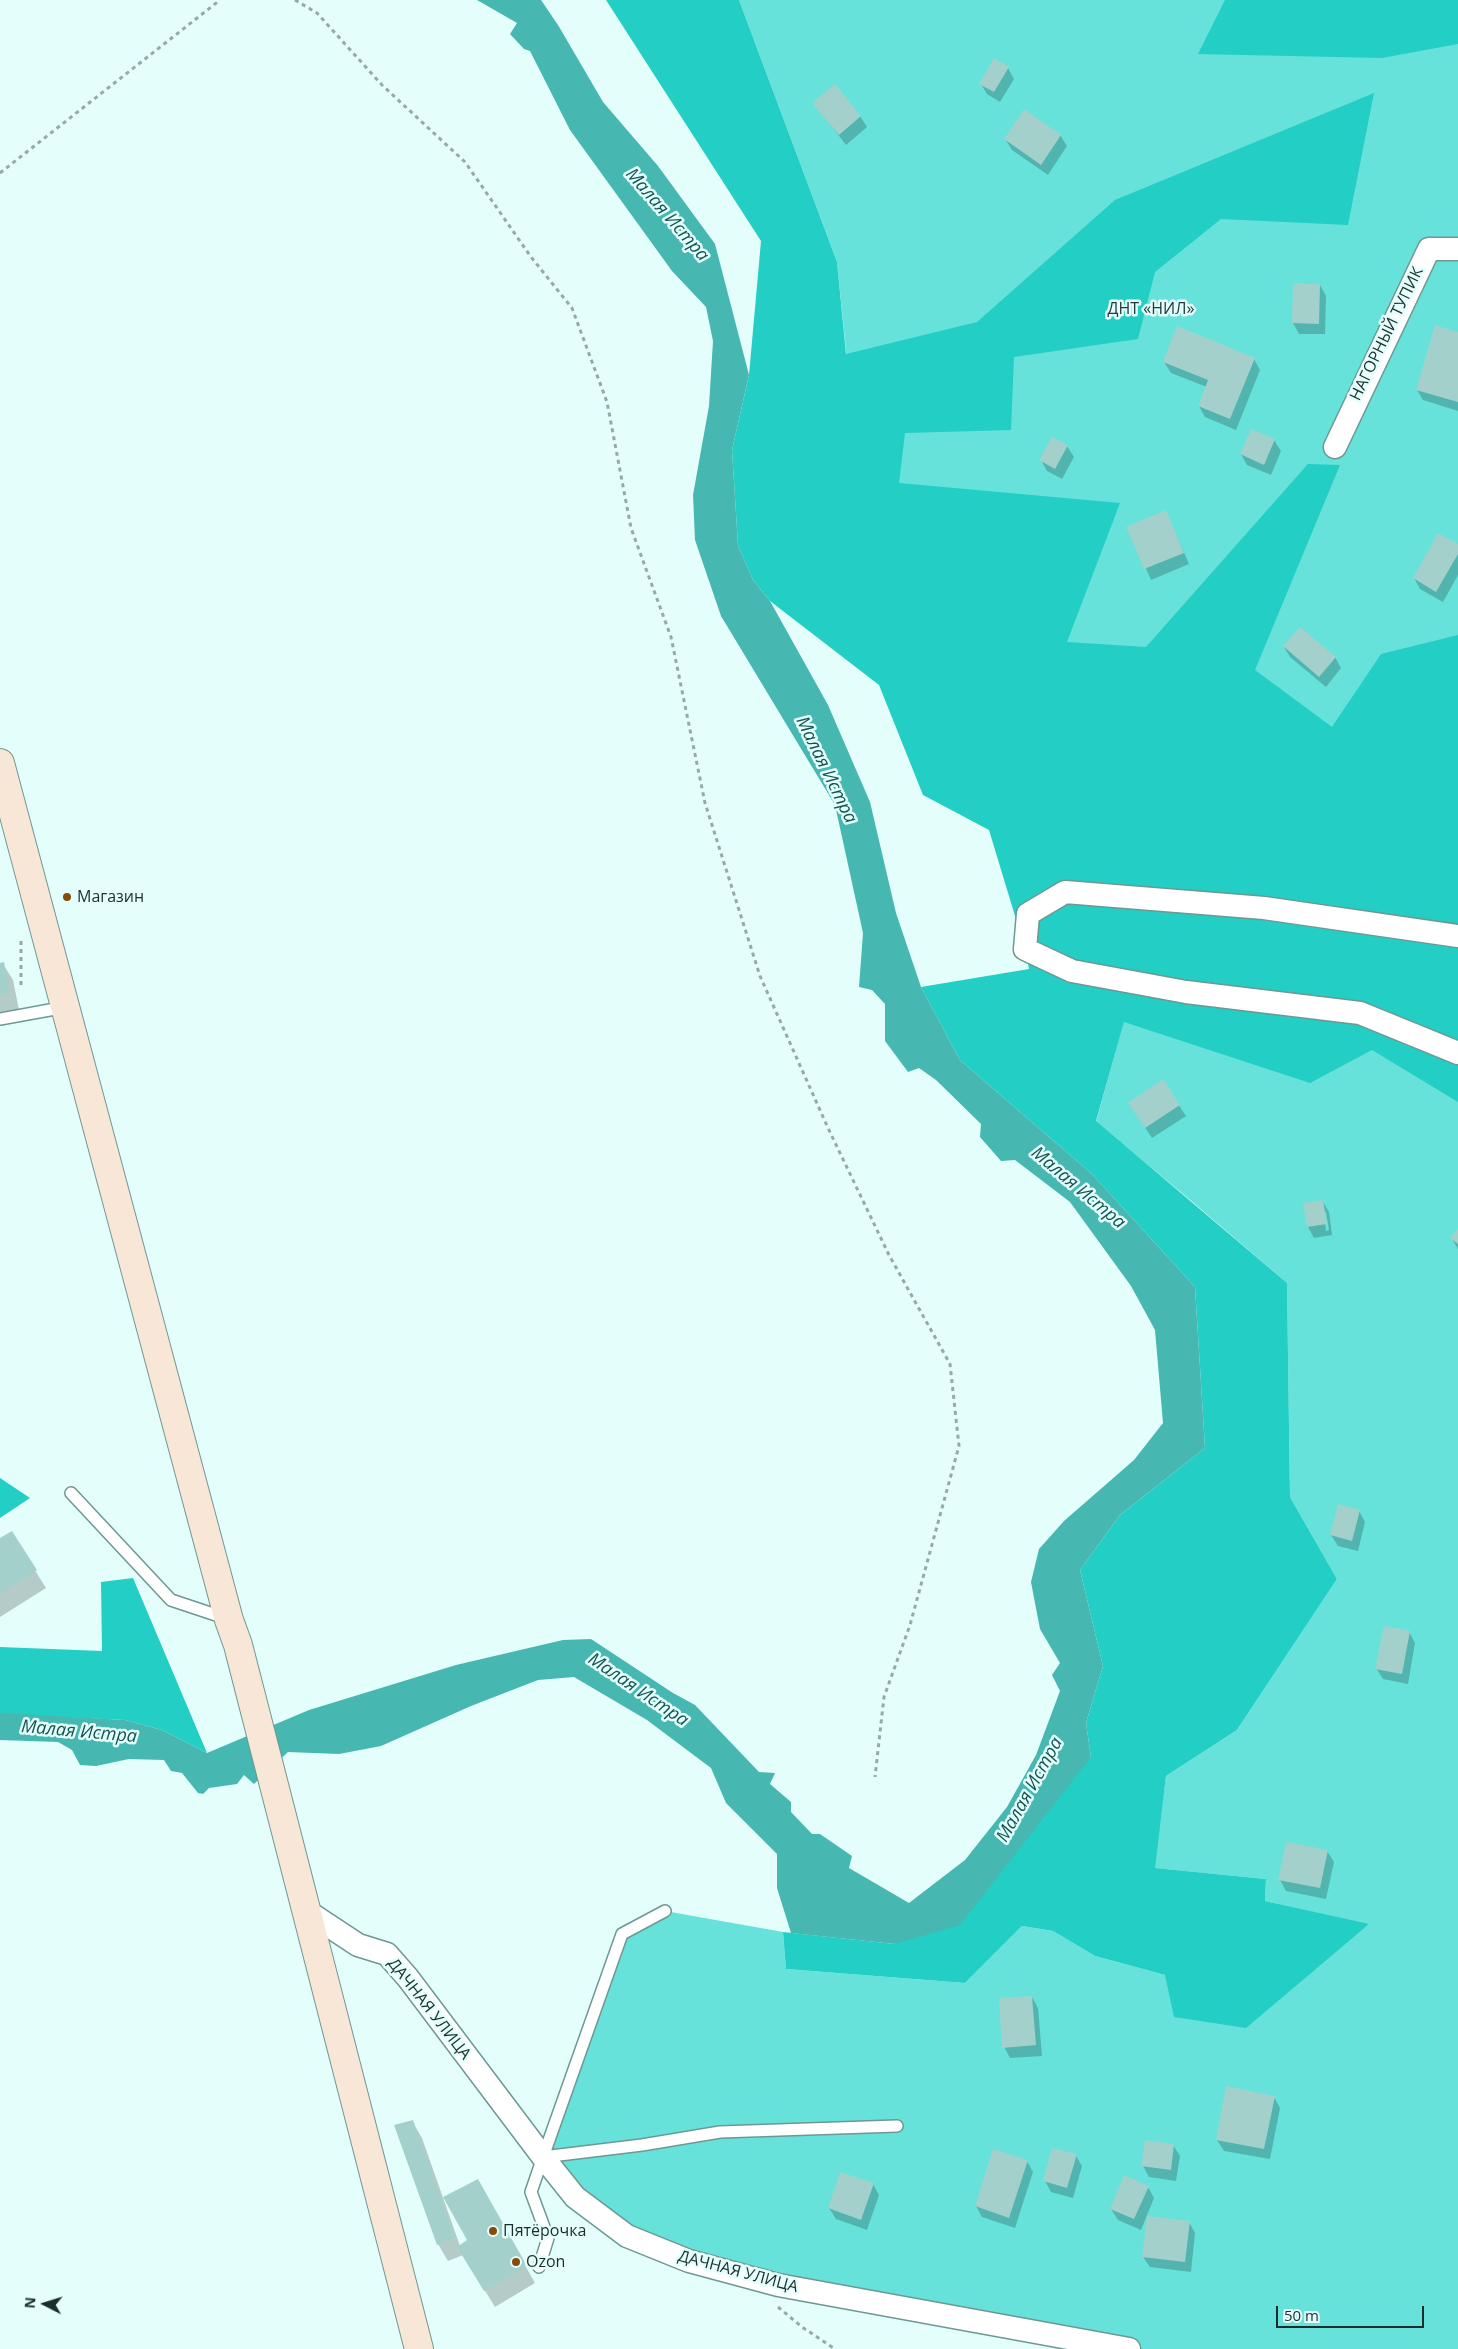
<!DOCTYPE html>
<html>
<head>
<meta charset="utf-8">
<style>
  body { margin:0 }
  #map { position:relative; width:1458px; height:2349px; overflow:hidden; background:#e3fefb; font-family:"Open Sans",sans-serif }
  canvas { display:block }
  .north { position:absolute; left:20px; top:2279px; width:50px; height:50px; -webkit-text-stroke:4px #e3fefb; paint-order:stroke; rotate:275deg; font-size:14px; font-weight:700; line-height:20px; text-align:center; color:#1c2e2c }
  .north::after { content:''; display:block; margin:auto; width:18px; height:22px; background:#1c2e2c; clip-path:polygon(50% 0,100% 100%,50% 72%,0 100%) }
  .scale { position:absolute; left:1276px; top:2306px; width:148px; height:22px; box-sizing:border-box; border:2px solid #1c2e2c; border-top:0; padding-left:6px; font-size:15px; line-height:18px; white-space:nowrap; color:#1c2e2c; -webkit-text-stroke:4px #e3fefb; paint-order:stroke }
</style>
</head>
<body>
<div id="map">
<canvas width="1458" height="2349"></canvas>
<div class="north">N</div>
<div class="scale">50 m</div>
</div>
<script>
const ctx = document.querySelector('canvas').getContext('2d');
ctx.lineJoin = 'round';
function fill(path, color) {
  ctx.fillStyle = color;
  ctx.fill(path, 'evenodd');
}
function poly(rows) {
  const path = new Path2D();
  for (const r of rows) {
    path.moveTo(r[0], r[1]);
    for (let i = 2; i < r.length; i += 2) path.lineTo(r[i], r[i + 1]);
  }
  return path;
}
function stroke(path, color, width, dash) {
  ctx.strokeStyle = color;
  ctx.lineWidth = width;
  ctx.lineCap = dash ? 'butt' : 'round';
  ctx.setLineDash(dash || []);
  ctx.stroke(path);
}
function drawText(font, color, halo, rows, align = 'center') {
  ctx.font = font + ' "Open Sans",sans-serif';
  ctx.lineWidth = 5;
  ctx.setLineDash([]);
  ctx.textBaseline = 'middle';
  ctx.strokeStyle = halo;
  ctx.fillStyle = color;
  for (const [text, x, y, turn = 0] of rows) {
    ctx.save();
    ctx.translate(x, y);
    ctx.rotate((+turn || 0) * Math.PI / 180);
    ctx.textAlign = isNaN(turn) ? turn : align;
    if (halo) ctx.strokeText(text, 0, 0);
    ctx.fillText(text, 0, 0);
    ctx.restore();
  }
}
fill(poly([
  [739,0,1458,0,1458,2349,1129,2349,778,2285,627,2236,543,2157,622,1934,665,1911,783,1932,786,1969,965,1983,1022,1926,1053,1931,1095,1956,1165,1975,1369,1925,1265,1901,1266,1879,1154,1868,1166,1776,1237,1730,1337,1579,1290,1497,1287,1283,1189,1199,1096,1122,1124,1021,868,567,837,262]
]), '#66e2da');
fill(poly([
  [606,0,739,0,837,262,846,354,977,322,1115,200,1374,93,1348,225,1221,219,1155,272,1138,339,1014,357,1011,430,905,433,899,483,1120,503,1067,642,1146,647,1308,464,1340,465,1255,670,1332,727,1381,654,1458,635,1458,1102,1372,1050,1310,1083,1124,1022,1096,1121,1287,1283,1290,1497,1337,1579,1237,1730,1166,1776,1155,1868,1266,1879,1265,1901,1369,1924,1246,2028,1174,2017,1165,1975,1095,1956,1053,1931,1022,1926,965,1983,786,1969,783,1932,895,1944,1091,1757,1086,1723,1103,1666,1080,1570,1120,1515,1205,1448,1195,1287,1092,1174,960,1060,921,987,1029,969,1025,949,989,830,923,795,879,685,770,601,753,580,738,545,732,450,749,375,761,241],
  [1225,0,1458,0,1458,44,1382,58,1198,54],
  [0,1478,30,1498,0,1518],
  [133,1578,207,1753,162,1730,125,1720,0,1714,0,1647,102,1651,101,1582]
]), '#23cec5');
fill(poly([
  [477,0,541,0,558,25,603,102,658,166,715,244,749,375,732,450,738,545,753,580,770,601,828,705,870,802,896,913,921,987,960,1060,1092,1174,1195,1287,1205,1448,1120,1515,1080,1570,1103,1666,1086,1723,1091,1757,960,1925,895,1944,791,1933,777,1888,777,1854,726,1803,711,1768,647,1720,574,1677,538,1680,471,1706,381,1746,339,1754,288,1752,254,1784,244,1775,237,1784,209,1788,203,1794,198,1793,182,1773,171,1771,164,1760,129,1759,96,1766,80,1765,72,1750,58,1742,0,1740,0,1714,3,1713,125,1720,162,1730,207,1753,309,1710,456,1665,563,1640,591,1639,673,1693,695,1705,759,1772,775,1773,770,1784,791,1802,791,1812,812,1834,820,1834,852,1856,849,1868,909,1903,965,1860,1007,1807,1036,1755,1060,1691,1052,1675,1060,1663,1040,1629,1031,1582,1039,1549,1064,1521,1134,1460,1163,1423,1155,1330,1131,1286,1070,1202,1015,1160,1001,1161,980,1137,981,1124,936,1080,919,1068,908,1072,885,1041,885,1004,872,990,859,987,863,933,835,805,721,616,695,540,693,495,709,406,713,341,706,307,672,271,570,130,530,51,524,49,510,34,517,23]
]), '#46b8b1');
fill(poly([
  [1008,68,1014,79,1000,102,987,94,981,84],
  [814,103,860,116,867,127,846,145],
  [1060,135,1067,146,1048,175,1012,150,1005,139],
  [1320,285,1326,296,1325,334,1299,334,1293,323],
  [1458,333,1458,411,1423,400,1417,390],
  [1254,359,1260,370,1236,430,1205,417,1199,406,1207,387,1171,373,1164,362],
  [1251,430,1274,440,1281,451,1271,475,1247,465,1241,454],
  [1067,446,1074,457,1062,479,1047,471,1041,460],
  [1166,512,1189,564,1151,580,1128,528],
  [1458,546,1458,575,1443,602,1420,589,1414,578],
  [1284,647,1335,657,1341,668,1326,687,1290,657],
  [0,964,3,964,13,980,19,1010,0,1013],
  [1163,1081,1186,1116,1152,1138,1136,1114],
  [1323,1202,1329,1212,1332,1235,1314,1238,1308,1227,1304,1204],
  [1324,1212,1326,1212,1329,1230,1326,1231],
  [1458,1231,1458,1249,1452,1239],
  [1359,1511,1365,1522,1358,1551,1338,1546,1331,1535],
  [11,1532,46,1588,0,1617,0,1540],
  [1409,1632,1415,1643,1408,1684,1383,1679,1376,1668],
  [1327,1851,1334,1862,1326,1899,1286,1891,1280,1880],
  [1032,1997,1038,2008,1042,2056,1010,2058,1004,2047],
  [1274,2097,1280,2108,1270,2159,1224,2151,1217,2140],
  [412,2121,422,2138,460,2246,469,2241,477,2180,535,2283,495,2307,463,2255,448,2261,438,2244],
  [1173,2145,1180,2156,1176,2181,1149,2177,1143,2166],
  [1076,2156,1082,2166,1073,2198,1051,2192,1045,2181],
  [1027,2161,1033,2172,1015,2228,982,2217,976,2206],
  [873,2184,879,2195,867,2230,836,2219,829,2208],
  [1148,2187,1154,2198,1141,2230,1118,2220,1111,2209],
  [1189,2222,1195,2233,1191,2272,1150,2267,1143,2257]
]), '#0003');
fill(poly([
  [994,58,1009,67,994,92,979,84],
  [835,84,861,116,839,135,812,103],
  [1024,109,1061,135,1041,165,1004,139],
  [1293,283,1320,284,1319,324,1292,323],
  [1435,325,1458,332,1458,402,1416,390],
  [1177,326,1255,358,1230,419,1198,406,1208,380,1163,362],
  [1251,429,1275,439,1264,465,1240,454],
  [1052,437,1068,445,1055,469,1039,460],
  [1166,510,1184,553,1144,569,1126,527],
  [1438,533,1458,544,1458,554,1436,592,1413,578],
  [1300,627,1336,657,1319,677,1283,646],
  [4,962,10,993,0,995,0,963],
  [1163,1079,1180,1105,1145,1128,1128,1103],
  [1323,1200,1327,1224,1307,1227,1303,1203],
  [1458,1229,1458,1244,1450,1238],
  [1338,1504,1360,1510,1352,1541,1330,1535],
  [12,1531,37,1570,0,1594,0,1538],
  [1384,1626,1410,1631,1402,1674,1375,1669],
  [1286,1842,1328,1850,1320,1888,1278,1880],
  [1032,1996,1036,2045,1002,2048,999,1998],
  [1226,2086,1275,2096,1264,2149,1216,2140],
  [413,2120,455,2238,437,2245,394,2125],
  [1145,2140,1174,2144,1171,2170,1141,2166],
  [1052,2148,1077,2154,1067,2188,1043,2181],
  [993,2149,1028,2160,1009,2218,975,2206],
  [840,2172,874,2183,861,2220,828,2208],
  [1124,2175,1149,2186,1134,2219,1110,2209],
  [478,2179,527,2266,484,2291,457,2247,467,2240,443,2197],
  [1147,2216,1190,2221,1185,2262,1142,2257]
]), '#a4d0cc');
const service = poly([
  [0,1019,66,1007],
  [71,1493,171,1600,228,1619],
  [665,1911,622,1934,543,2157,642,2145,720,2132,897,2126],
  [539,2267,548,2238,531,2192,543,2157]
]);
const minor = poly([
  [1335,447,1429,249,1458,249],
  [1458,936,1264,908,1065,892,1028,914,1025,949,1072,971,1186,992,1360,1013,1458,1053],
  [308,1912,358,1945,387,1954,408,1978,543,2157,575,2197,627,2236,689,2261,778,2285,1129,2349]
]);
const secondary = poly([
  [0,763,229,1620,238,1645,419,2349]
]);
stroke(service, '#6d9894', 14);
stroke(minor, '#6d9894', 25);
stroke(secondary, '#6d9894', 30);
stroke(poly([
  [295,0,317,13,382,85,465,162,531,257,572,308,607,402,631,528,671,637,705,803,760,976,828,1128,889,1255,950,1364,959,1446,910,1625,884,1697,875,1777],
  [0,173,220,0],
  [21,985,21,939],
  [778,2307,802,2327,835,2349]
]), '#93aaa8', 3, [4, 4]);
stroke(service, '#fff', 11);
stroke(minor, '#fff', 22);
stroke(secondary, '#f8e6d7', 28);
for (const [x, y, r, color] of [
  [67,897,5,"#874a07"],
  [493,2231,5,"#874a07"],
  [516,2262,5,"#874a07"]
]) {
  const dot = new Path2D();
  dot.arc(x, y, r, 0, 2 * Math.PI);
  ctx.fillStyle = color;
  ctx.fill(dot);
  stroke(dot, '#e3fefb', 2);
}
drawText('16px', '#223b39', '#e3fefb', [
  ["ДНТ «НИЛ»",1151,309]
]);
drawText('16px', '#1c2e2c', '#e3fefb', [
  ["НАГОРНЫЙ ТУПИК",1387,334,-64],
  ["ДАЧНАЯ УЛИЦА",429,2009,52],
  ["ДАЧНАЯ УЛИЦА",738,2272,15]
]);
drawText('16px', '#1c2e2c', '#e3fefb', [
  ["Магазин",77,897],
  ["Пятёрочка",503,2231],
  ["Ozon",526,2262]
], 'left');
drawText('italic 18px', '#135450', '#e3fefb', [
  ["Малая Истра",667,215,49],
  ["Малая Истра",826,770,64],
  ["Малая Истра",1078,1188,40],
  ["Малая Истра",638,1690,34],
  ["Малая Истра",79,1732,5],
  ["Малая Истра",1030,1790,-61]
]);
</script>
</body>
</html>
